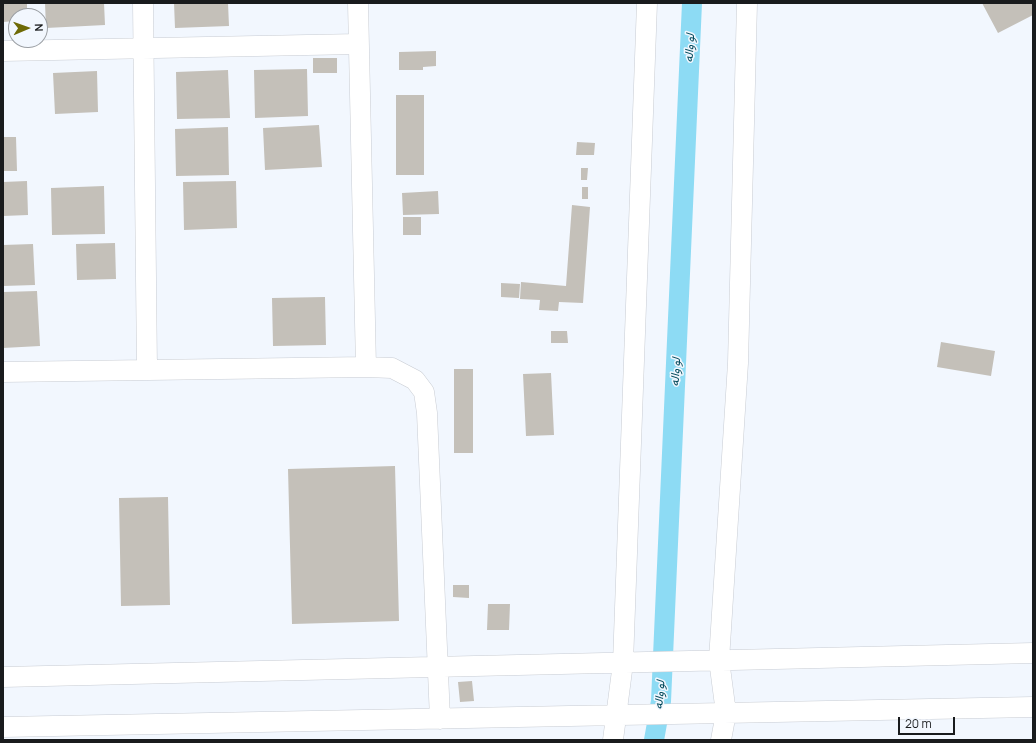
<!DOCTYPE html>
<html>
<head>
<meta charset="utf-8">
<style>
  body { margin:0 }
  #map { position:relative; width:1036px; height:743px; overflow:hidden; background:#f2f7fe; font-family:Manrope,sans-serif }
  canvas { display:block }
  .frame { position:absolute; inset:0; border:4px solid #191b1d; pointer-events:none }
  .north { position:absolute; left:8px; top:8px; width:40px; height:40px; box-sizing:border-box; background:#f2f7fe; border:1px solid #9b9fa4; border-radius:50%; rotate:88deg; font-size:11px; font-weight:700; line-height:16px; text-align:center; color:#191b1d }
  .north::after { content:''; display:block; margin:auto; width:14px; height:18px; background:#6e6a06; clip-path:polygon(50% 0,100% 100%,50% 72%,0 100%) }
  .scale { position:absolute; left:898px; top:717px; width:57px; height:18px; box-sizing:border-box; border:2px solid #191b1d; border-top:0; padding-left:5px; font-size:12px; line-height:14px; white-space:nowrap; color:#191b1d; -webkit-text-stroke:3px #f2f7fe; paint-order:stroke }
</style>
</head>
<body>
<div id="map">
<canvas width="1036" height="743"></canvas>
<div class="frame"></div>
<div class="north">N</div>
<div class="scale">20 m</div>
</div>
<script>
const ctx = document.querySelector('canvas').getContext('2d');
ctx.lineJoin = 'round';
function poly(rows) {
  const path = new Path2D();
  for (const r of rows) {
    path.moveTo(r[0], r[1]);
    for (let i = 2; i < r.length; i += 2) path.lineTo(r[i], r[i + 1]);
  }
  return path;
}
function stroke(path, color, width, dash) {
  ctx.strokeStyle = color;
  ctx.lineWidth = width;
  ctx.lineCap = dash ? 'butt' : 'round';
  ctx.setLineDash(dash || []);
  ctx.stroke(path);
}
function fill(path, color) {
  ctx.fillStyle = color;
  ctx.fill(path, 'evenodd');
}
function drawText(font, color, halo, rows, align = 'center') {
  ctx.font = font + ' Manrope,Vazirmatn,sans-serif';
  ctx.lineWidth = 3;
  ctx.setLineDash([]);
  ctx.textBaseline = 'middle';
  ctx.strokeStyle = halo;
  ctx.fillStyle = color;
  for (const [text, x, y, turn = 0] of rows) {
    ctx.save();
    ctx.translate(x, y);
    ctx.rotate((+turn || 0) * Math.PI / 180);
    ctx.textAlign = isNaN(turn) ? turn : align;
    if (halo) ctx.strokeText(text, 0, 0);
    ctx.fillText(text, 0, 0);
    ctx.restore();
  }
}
stroke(poly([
  [654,740,661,701,692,3]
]), '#8ddbf4', 20);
fill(poly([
  [3,3,27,3,27,16,16,16,16,21,3,22],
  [45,3,104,3,105,25,46,28],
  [174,3,228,3,229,26,175,28],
  [982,3,1033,3,1033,15,998,33],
  [436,51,436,66,423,67,423,70,399,70,399,52],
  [313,58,337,58,337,73,313,73],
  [307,69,308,116,255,118,254,70],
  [228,70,230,118,177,119,176,72],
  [97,71,98,112,55,114,53,73],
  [396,95,424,95,424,175,396,175],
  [319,125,322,167,265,170,263,128],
  [228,127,229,175,176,176,175,129],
  [3,137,16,137,17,171,3,171],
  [577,142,595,143,594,155,576,155],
  [581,168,588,168,587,180,581,180],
  [27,181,28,215,3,216,3,182],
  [236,181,237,228,184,230,183,182],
  [104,186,105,234,52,235,51,188],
  [582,187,588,187,588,199,582,199],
  [438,191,439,214,403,215,402,193],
  [572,205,590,207,583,303,559,302,558,311,539,310,540,300,520,299,521,282,566,286],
  [403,217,421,217,421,235,403,235],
  [115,243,116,279,77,280,76,244],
  [33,244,35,285,3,286,3,245],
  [501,283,520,284,519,298,501,297],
  [37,291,40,346,3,348,3,292],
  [325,297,326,345,273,346,272,298],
  [551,331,567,331,568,343,551,343],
  [941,342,995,351,991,376,937,367],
  [454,369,473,369,473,453,454,453],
  [551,373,554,435,526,436,523,374],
  [395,466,399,621,292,624,288,469],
  [168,497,170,605,121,606,119,498],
  [453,585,469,585,469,598,453,597],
  [488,604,510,604,509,630,487,630],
  [472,681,474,701,460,702,458,682]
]), '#c4c0b9');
const minor = poly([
  [143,3,147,370],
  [358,3,366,367],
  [3,51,358,44],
  [3,372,366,367,392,368,415,380,424,392,427,413,440,719],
  [3,677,1033,653],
  [3,727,1033,707],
  [613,740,623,663,647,3],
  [721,740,726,713,719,660,738,363,747,3]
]);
stroke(minor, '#c8ccd3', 21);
stroke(minor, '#fff', 20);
drawText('italic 12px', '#054c5d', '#f2f7fe', [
  ["لو واله",690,48,-87],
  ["لو واله",676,372,-87],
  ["لو واله",660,695,-85]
]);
</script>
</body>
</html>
